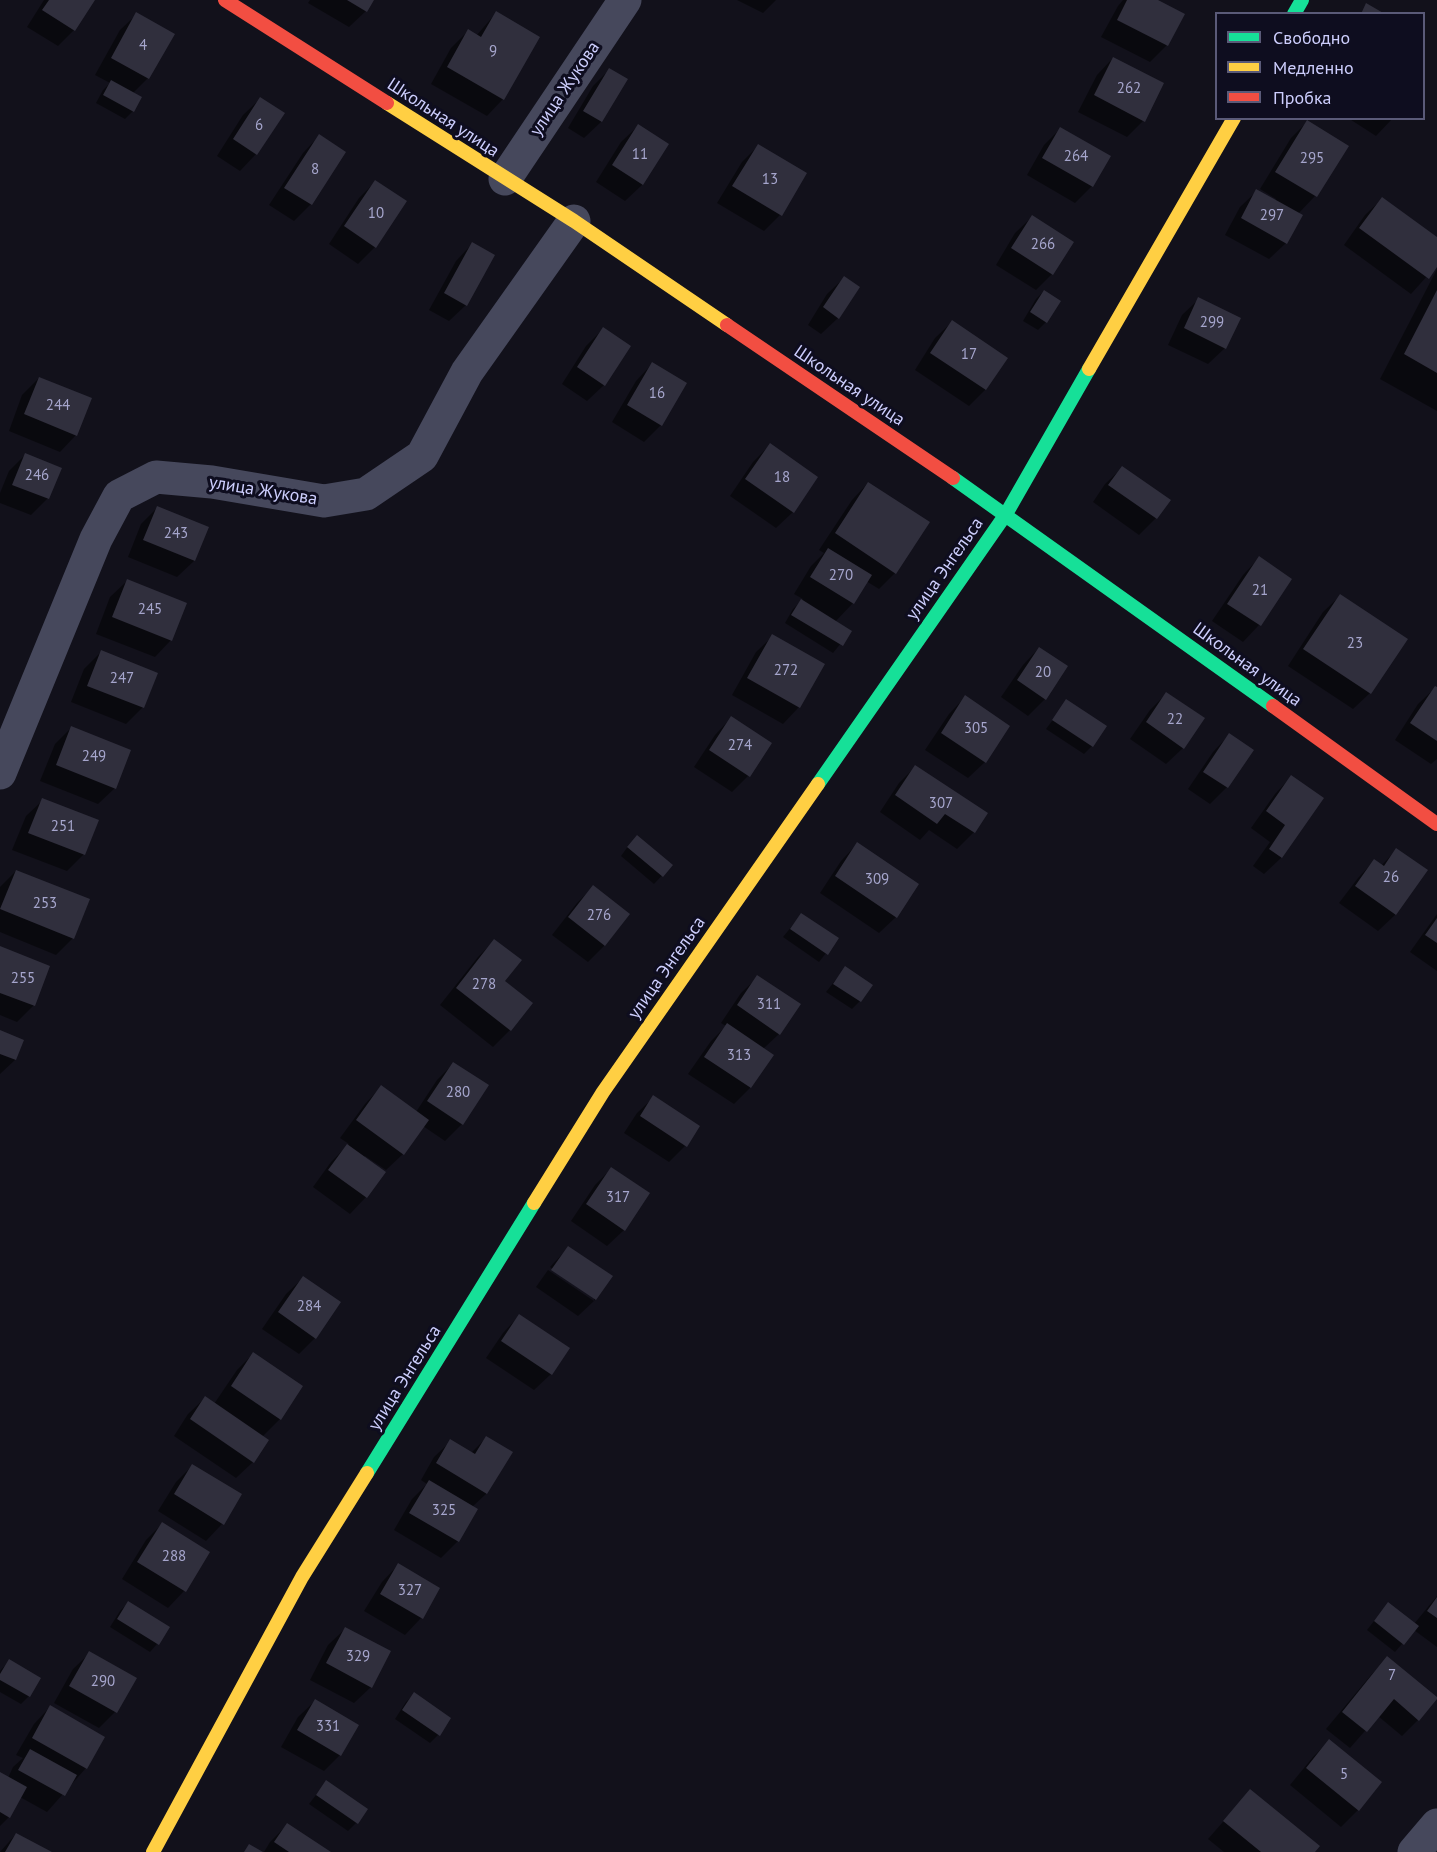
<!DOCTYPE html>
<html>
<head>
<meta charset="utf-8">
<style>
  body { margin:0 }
  #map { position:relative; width:1437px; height:1852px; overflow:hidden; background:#12111b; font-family:"PT Sans",sans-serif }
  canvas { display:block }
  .legend { position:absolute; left:1215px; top:12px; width:210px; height:108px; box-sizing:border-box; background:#0e0d1f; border:2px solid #5a5a78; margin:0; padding:8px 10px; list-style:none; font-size:18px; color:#cdcefd }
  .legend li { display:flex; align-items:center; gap:12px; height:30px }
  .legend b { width:30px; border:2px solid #5a5a78 }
</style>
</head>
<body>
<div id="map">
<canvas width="1437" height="1852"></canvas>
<ul class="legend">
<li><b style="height:8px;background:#16e098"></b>Свободно</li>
<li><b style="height:8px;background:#ffcf43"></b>Медленно</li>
<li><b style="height:8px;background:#f24e42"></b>Пробка</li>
</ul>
</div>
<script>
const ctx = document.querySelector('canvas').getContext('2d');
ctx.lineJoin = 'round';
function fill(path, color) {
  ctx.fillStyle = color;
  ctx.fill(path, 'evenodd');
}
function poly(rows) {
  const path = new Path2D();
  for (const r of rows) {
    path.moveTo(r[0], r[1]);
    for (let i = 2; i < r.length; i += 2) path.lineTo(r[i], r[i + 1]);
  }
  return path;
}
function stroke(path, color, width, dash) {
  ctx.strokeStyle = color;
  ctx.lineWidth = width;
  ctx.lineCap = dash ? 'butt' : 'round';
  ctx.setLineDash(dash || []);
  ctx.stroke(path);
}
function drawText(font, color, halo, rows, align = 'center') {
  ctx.font = font + ' "PT Sans",sans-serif';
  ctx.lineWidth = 6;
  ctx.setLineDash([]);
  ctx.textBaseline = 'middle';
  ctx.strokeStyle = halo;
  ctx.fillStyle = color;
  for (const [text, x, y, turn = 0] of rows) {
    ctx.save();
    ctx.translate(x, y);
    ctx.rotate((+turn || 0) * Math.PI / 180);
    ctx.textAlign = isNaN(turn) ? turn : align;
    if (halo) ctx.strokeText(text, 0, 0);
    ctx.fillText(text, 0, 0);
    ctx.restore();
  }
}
fill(poly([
  [44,0,93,0,74,30,58,46,27,27],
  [310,0,372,0,366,11,349,27,308,3],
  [737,0,776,0,763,13],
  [1123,0,1155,0,1183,15,1166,46,1150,62,1101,37,1118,6],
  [496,13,503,99,487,116,431,84,451,48,468,31,476,36],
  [137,14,173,34,148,78,132,94,140,98,133,111,125,119,96,103,103,90,110,83,95,75,120,30],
  [1113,58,1143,121,1127,137,1078,112,1097,75],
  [609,70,626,79,601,122,584,138,568,128,593,86],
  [260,99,256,154,240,171,217,156,243,115],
  [1348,118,1393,118,1376,136],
  [1307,122,1347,146,1315,196,1298,214,1286,243,1269,259,1225,235,1240,207,1257,191,1275,201,1276,199,1260,189,1291,138],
  [638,126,667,145,642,185,625,201,596,182,621,142],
  [1060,129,1109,156,1092,186,1075,203,1027,175,1044,145],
  [319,136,344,152,311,204,294,221,269,205,303,153],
  [758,146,780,215,764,231,717,203,742,162],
  [376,181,405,202,375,247,358,264,329,244,359,198],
  [1382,199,1437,239,1437,265,1411,294,1344,245,1365,215],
  [1032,217,1052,274,1036,290,996,265,1015,233],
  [472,244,466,305,449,321,429,310,456,261],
  [1437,269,1437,411,1380,379],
  [844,278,838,318,821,334,808,325,827,294],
  [1044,291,1046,322,1038,330,1023,321,1036,299],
  [1199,299,1225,348,1208,364,1168,345,1182,315],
  [952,322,1006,358,985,390,969,406,915,370,935,338],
  [603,329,604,385,587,401,562,384,586,346],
  [652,364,661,425,644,442,612,422,636,381],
  [39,378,76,435,60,452,9,431,22,395],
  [770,445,793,512,776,528,730,496,753,462],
  [25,455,48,498,31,515,0,503,0,493,9,471],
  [1122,468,1156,518,1139,535,1093,502,1105,484],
  [868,483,895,573,879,589,866,581,853,603,835,622,850,632,833,653,785,623,793,609,803,599,794,594,811,566,824,553,819,550,852,500],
  [157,508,207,528,194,561,177,577,128,557,141,524],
  [1259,558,1290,579,1259,625,1243,642,1212,621,1243,575],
  [127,581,171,640,155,657,96,634,110,597],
  [1340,596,1370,693,1353,709,1288,666,1323,612],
  [773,636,799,707,783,724,732,695,756,652],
  [1039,648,1045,699,1028,716,1001,697,1023,665],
  [101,652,143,707,126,724,71,702,84,669],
  [1435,688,1437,689,1437,759,1431,764,1395,740,1418,704],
  [1166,694,1183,748,1166,764,1130,739,1150,710],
  [965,697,985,762,968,778,925,750,949,714],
  [1067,701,1092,746,1084,754,1046,729],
  [731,718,748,776,732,792,694,767,715,735],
  [71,728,115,788,98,804,40,781,55,744],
  [1229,735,1251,750,1227,787,1210,804,1188,789,1213,752],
  [915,767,986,814,974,832,957,849,929,830,920,840,880,812,899,783],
  [1291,777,1322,799,1281,858,1264,874,1253,866,1270,842,1251,828,1275,794],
  [43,800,97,821,83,855,67,871,12,850,26,816],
  [857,844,896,917,879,933,820,893,841,861],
  [629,845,671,866,654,884,621,856],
  [1396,850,1425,871,1395,915,1378,931,1339,903,1358,878,1374,861,1381,866],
  [16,871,73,938,56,955,0,932,0,887],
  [593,887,628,915,604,946,588,962,552,935,577,903],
  [1437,914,1437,971,1410,952],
  [801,915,837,939,819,962,783,937],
  [494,941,503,981,531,1003,510,1030,493,1047,440,1005,478,957],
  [0,948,48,967,33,1006,17,1022,0,1015],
  [845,968,860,1001,852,1009,826,992],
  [758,977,779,1034,763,1049,772,1055,750,1088,734,1104,688,1074,711,1041,726,1026,721,1023,741,993],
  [0,1032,22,1041,15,1060,0,1074],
  [453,1064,462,1124,445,1141,423,1126,403,1154,386,1170,365,1156,364,1158,366,1197,350,1214,313,1187,331,1162,349,1144,340,1138,365,1104,381,1087,416,1112,437,1080],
  [654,1097,685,1146,669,1162,624,1133,637,1113],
  [611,1169,624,1230,607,1246,571,1221,595,1185],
  [568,1248,611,1276,594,1301,594,1297,550,1267],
  [548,1270,594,1301,578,1316,536,1287],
  [303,1278,315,1338,299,1354,262,1329,286,1294],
  [519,1316,551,1374,534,1390,486,1358,503,1333],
  [253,1354,280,1419,262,1437,253,1462,236,1478,174,1436,188,1414,205,1398,214,1404,237,1370],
  [486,1438,511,1453,486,1494,472,1507,476,1509,458,1541,441,1558,394,1530,412,1499,427,1484,421,1480,434,1457,451,1441,471,1453],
  [192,1466,240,1495,222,1524,206,1541,158,1511,176,1482],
  [162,1524,208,1553,184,1591,168,1608,122,1579,146,1540],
  [398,1565,438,1589,421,1618,405,1635,364,1611,382,1582],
  [1437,1596,1437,1647,1414,1630,1395,1652,1367,1630,1381,1612,1414,1624],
  [128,1603,157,1644,150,1652,110,1627,120,1611],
  [345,1629,371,1687,354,1703,310,1680,328,1645],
  [90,1653,115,1712,99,1728,54,1703,73,1669],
  [1388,1658,1418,1720,1402,1736,1378,1716,1350,1748,1326,1729,1371,1675],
  [9,1661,29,1696,21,1704,0,1692,0,1671],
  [414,1694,438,1735,430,1743,395,1719,406,1702],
  [315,1701,340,1755,324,1771,281,1747,298,1717],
  [50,1707,86,1768,47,1812,20,1797,9,1817,0,1826,0,1773,8,1778,13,1767,23,1758,16,1755,34,1724],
  [1329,1741,1380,1782,1358,1810,1341,1827,1290,1785,1313,1757],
  [326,1782,356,1823,348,1831,309,1804],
  [1250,1791,1313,1852,1224,1852,1208,1839],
  [287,1825,328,1852,264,1852,270,1842],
  [16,1834,49,1852,0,1852]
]), '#0007');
fill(poly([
  [49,0,95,0,75,31,42,10],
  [347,0,374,0,367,12],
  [1127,0,1158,0,1185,14,1168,46,1117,20],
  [1366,3,1385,14,1361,14],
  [496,11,540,37,504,100,447,67,468,29,481,37],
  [136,12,175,34,149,79,111,58],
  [1113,57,1164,83,1145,122,1094,95],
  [609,68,628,79,602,122,583,111],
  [111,80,142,97,134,112,103,95],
  [260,97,285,113,257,155,233,139],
  [1307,120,1349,146,1317,197,1275,172],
  [638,124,669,144,643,185,612,165],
  [1060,127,1111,156,1093,187,1042,158],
  [319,134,346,152,312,205,284,188],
  [758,144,807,173,782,216,732,186],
  [375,180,407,201,376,248,344,226],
  [1256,189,1303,215,1287,244,1241,218],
  [1382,197,1437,237,1437,267,1429,279,1359,228],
  [1032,215,1074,242,1053,275,1011,248],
  [472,242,495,255,467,306,444,293],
  [844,276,860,287,839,319,823,307],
  [1044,290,1061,301,1047,323,1030,312],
  [1437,290,1437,373,1404,354],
  [1198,297,1241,318,1226,349,1184,328],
  [952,320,1008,358,986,390,930,353],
  [603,327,631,346,605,386,577,367],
  [652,362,687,383,662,426,627,405],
  [39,377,92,398,77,436,24,414],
  [770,443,818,477,794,513,745,479],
  [25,453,62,468,49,499,12,485],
  [1122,466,1171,500,1157,519,1108,485],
  [868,482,930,522,896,574,835,533],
  [157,506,209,527,195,561,143,540],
  [828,548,872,575,854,604,810,577],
  [1259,556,1292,579,1261,626,1227,604],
  [127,579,187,603,172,641,112,617],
  [1340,594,1408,639,1371,694,1303,649],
  [801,599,852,631,843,646,791,615],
  [772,634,825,664,800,708,747,678],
  [1039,647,1068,666,1046,700,1017,680],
  [101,650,158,673,144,708,87,686],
  [1435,686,1437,687,1437,741,1410,723],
  [1166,692,1205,718,1184,749,1146,722],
  [965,695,1010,726,986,763,941,733],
  [1066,699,1107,726,1093,747,1052,720],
  [731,716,772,743,750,777,709,750],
  [71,726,131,750,116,789,56,765],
  [1229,733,1254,750,1228,788,1203,772],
  [915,765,988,813,975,833,945,814,937,824,895,795],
  [1291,775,1324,798,1282,858,1269,849,1285,825,1266,811],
  [42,798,99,820,85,855,28,833],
  [637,835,673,865,663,877,627,847],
  [857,842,919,884,897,918,835,876],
  [1396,848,1428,870,1396,915,1355,886,1374,859,1384,866],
  [16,870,90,899,74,939,0,909],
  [593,885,630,914,605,946,568,917],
  [801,913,839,938,828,955,790,929],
  [1437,918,1437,943,1425,935],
  [494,939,522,960,505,981,533,1003,511,1031,456,988],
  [0,946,50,966,35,1006,0,993],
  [845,966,873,985,861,1002,833,984],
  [757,975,801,1004,780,1035,737,1005],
  [727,1023,774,1055,751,1088,704,1057],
  [0,1030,24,1040,16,1060,0,1054],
  [453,1062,489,1085,463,1125,427,1101],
  [381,1085,429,1120,404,1155,356,1120],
  [653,1095,700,1126,687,1147,640,1116],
  [347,1144,386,1172,367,1198,328,1170],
  [611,1167,650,1193,625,1231,586,1204],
  [568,1246,613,1276,596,1300,551,1270],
  [303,1276,341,1302,316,1339,278,1312],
  [519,1314,570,1348,552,1375,501,1341],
  [253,1352,303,1386,281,1420,231,1386],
  [205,1396,269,1440,254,1463,190,1419],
  [486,1436,513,1452,487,1494,436,1463,450,1439,475,1454],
  [192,1464,242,1494,224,1525,174,1494],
  [429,1480,478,1509,459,1542,409,1513],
  [162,1522,210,1552,186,1592,137,1562],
  [398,1563,440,1588,423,1619,380,1594],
  [1437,1597,1437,1618,1427,1611],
  [128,1601,170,1627,159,1645,117,1619],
  [1388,1602,1419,1626,1404,1645,1374,1621],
  [345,1627,391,1651,372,1688,326,1663],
  [89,1651,137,1678,117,1713,69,1686],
  [1387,1656,1437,1697,1437,1699,1419,1721,1394,1699,1367,1732,1342,1712],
  [9,1659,41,1678,30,1697,0,1680,0,1674],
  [414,1692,451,1718,440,1736,402,1710],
  [315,1699,359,1725,341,1756,297,1730],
  [50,1705,105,1737,87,1769,32,1738],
  [1329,1739,1382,1782,1359,1811,1306,1768],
  [30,1749,77,1775,65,1796,18,1770],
  [0,1772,27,1787,10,1818,0,1812],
  [326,1780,368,1809,358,1824,316,1795],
  [1250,1789,1320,1846,1315,1852,1261,1852,1223,1821],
  [287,1823,331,1852,289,1852,274,1842],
  [16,1833,52,1852,5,1852],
  [249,1844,263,1852,244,1852]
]), '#302f3d');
stroke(poly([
  [505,179,625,0],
  [0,773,96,539,119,496,156,477,212,482,324,501,366,494,422,456,467,372,574,221],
  [1414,1852,1437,1825]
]), '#46485c', 33);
stroke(poly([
  [1294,14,1302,0],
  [953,478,1273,706],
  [818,784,1006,514,1089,369],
  [367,1473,534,1203]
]), '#16e098', 14);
stroke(poly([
  [387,103,574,221,727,325],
  [1089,369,1234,118],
  [534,1203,603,1092,818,784],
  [153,1852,302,1577,367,1473]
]), '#ffcf43', 14);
stroke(poly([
  [225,0,387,103],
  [727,325,953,478],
  [1273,706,1437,824]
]), '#f24e42', 14);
drawText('15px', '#a6a6cd', null, [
  ["4",143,46],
  ["9",493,52],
  ["262",1129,89],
  ["6",259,126],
  ["11",640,155],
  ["264",1076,157],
  ["295",1312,159],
  ["8",315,170],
  ["13",770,180],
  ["10",376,214],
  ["297",1272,216],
  ["266",1043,245],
  ["299",1212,323],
  ["17",969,355],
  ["16",657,394],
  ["244",58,406],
  ["246",37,476],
  ["18",782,478],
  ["243",176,534],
  ["270",841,576],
  ["21",1260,591],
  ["245",150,610],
  ["23",1355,644],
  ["272",786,671],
  ["20",1043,673],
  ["247",122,679],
  ["22",1175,720],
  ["305",976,729],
  ["274",740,746],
  ["249",94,757],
  ["307",941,804],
  ["251",63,827],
  ["26",1391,878],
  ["309",877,880],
  ["253",45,904],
  ["276",599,916],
  ["255",23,979],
  ["278",484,985],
  ["311",769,1005],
  ["313",739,1056],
  ["280",458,1093],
  ["317",618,1198],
  ["284",309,1307],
  ["325",444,1511],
  ["288",174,1557],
  ["327",410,1591],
  ["329",358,1657],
  ["7",1392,1676],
  ["290",103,1682],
  ["331",328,1727],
  ["5",1344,1775]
]);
drawText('18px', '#cdcefd', '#0e0d1f', [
  ["улица Жукова",565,89,-56],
  ["Школьная улица",443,118,33],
  ["Школьная улица",849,386,34],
  ["улица Жукова",263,491,9],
  ["улица Энгельса",945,569,-55],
  ["Школьная улица",1247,665,36],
  ["улица Энгельса",667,968,-55],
  ["улица Энгельса",405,1378,-58]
]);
</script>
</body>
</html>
